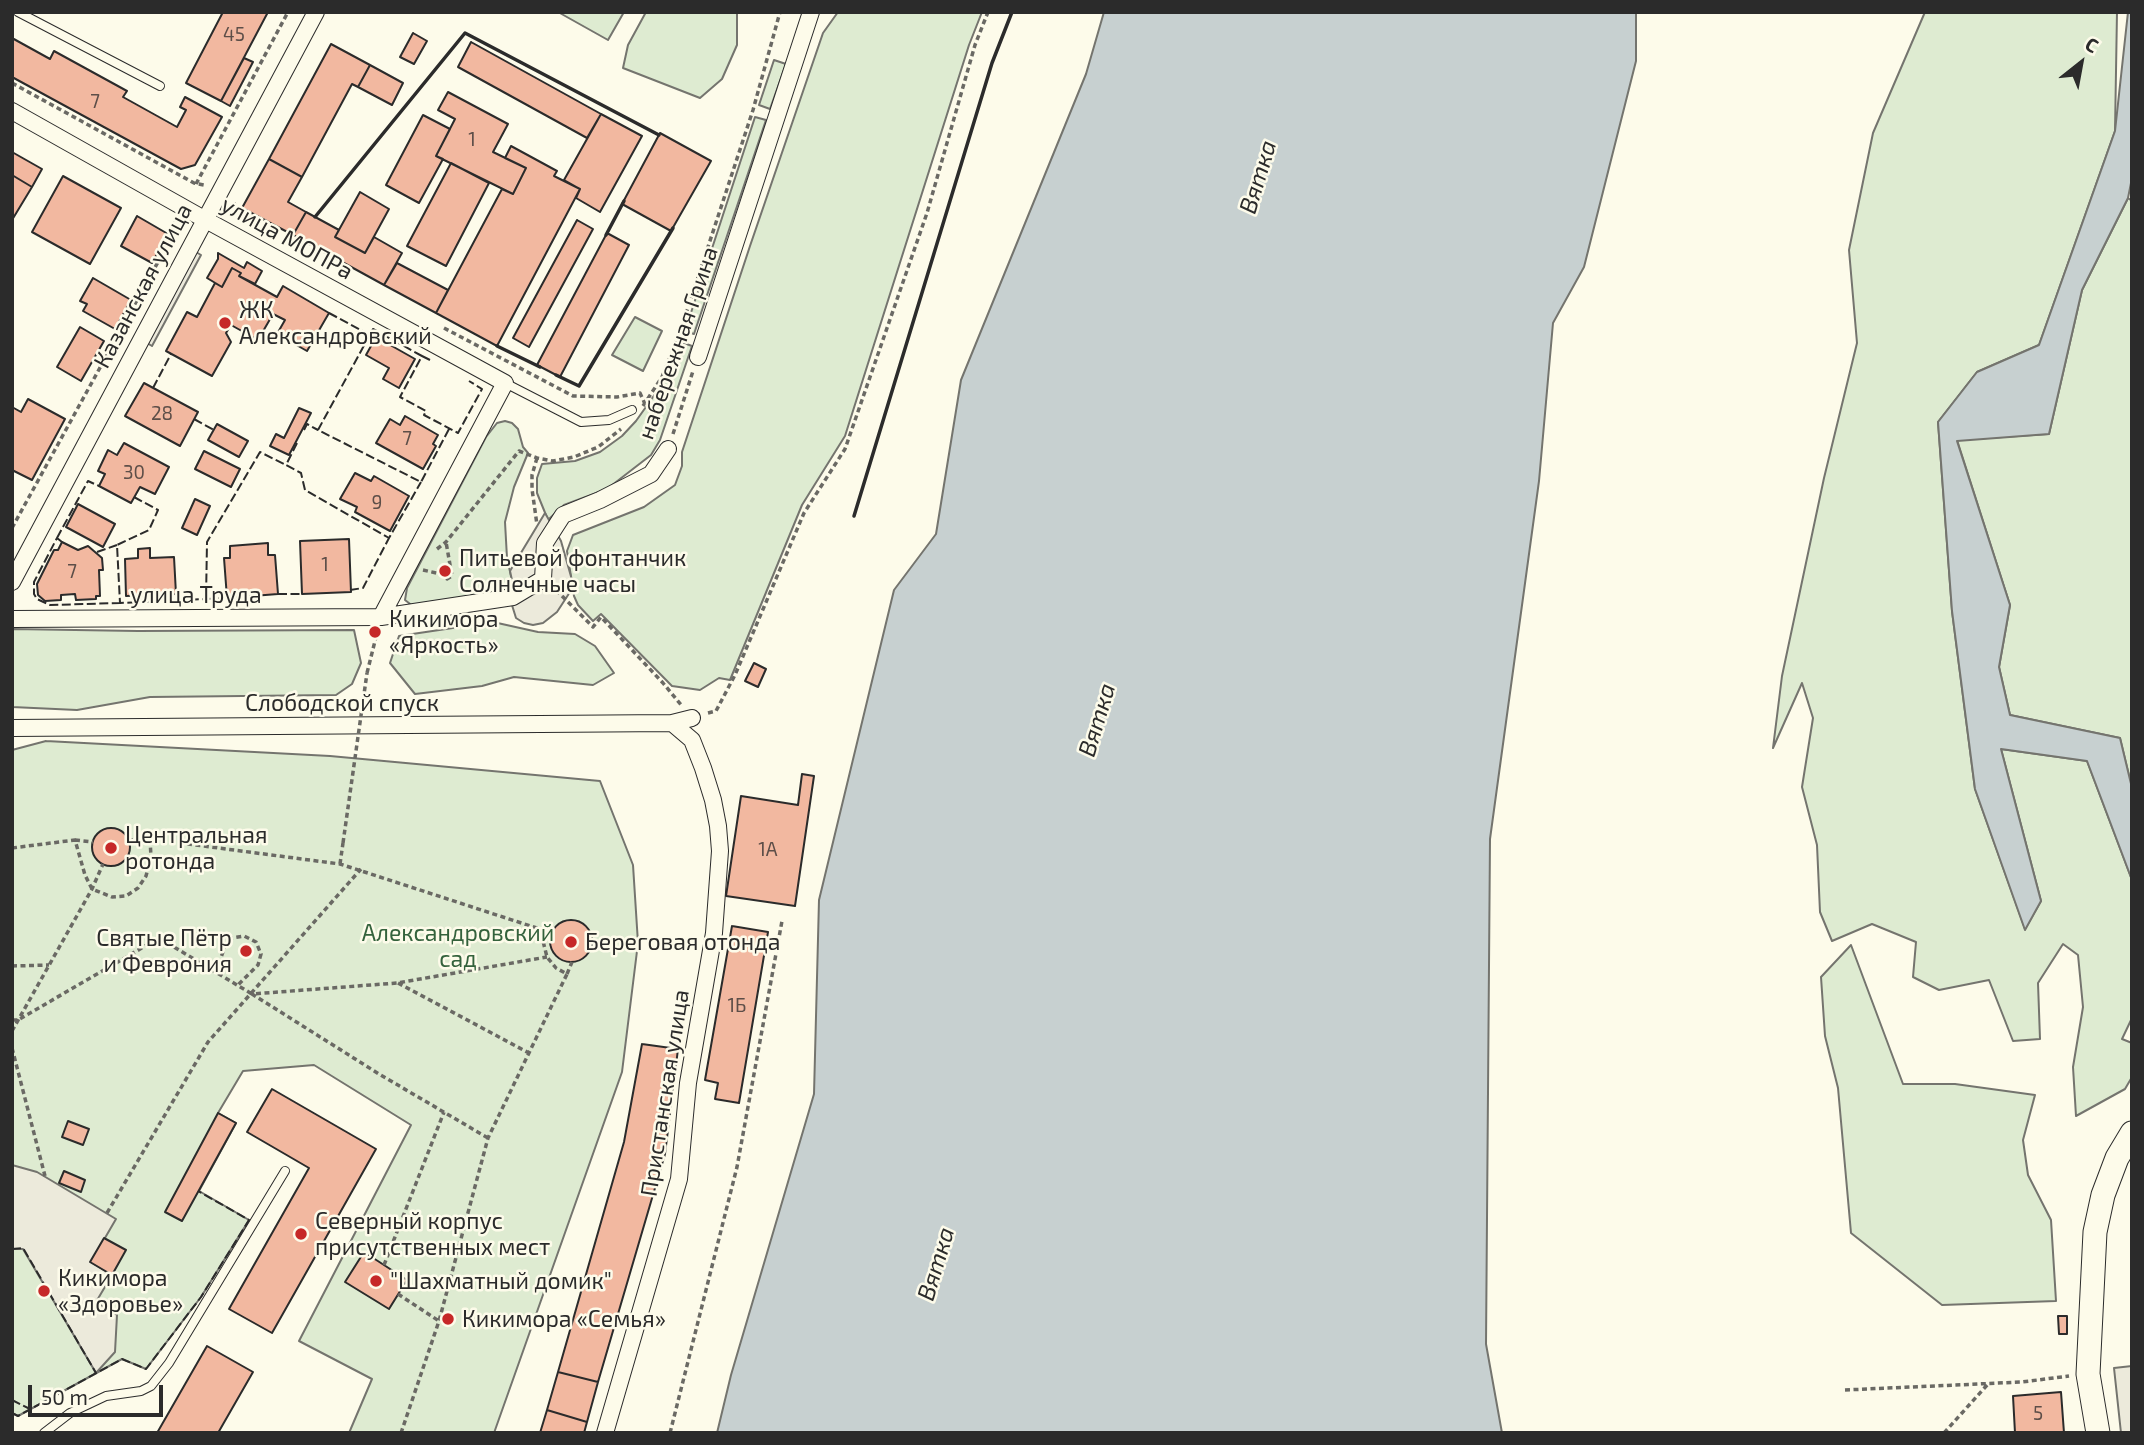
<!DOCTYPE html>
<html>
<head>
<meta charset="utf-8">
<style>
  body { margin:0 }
  #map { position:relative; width:2144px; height:1445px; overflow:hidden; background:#fdfbea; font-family:"Exo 2",sans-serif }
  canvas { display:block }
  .frame { position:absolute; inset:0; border:14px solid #2b2b2b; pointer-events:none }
  .north { position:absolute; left:2046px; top:28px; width:70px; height:70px; -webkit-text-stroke:5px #fdfbea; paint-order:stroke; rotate:31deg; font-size:19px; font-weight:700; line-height:28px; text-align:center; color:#2b2b2b }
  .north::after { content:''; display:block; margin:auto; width:24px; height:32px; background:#2b2b2b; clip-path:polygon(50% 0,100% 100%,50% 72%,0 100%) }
  .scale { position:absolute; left:28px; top:1385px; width:135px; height:32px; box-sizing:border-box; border:4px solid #2b2b2b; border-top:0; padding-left:9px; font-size:21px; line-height:24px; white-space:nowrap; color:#2b2b2b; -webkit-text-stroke:5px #fdfbea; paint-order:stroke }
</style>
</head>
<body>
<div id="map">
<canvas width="2144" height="1445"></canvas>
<div class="frame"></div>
<div class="north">С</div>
<div class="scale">50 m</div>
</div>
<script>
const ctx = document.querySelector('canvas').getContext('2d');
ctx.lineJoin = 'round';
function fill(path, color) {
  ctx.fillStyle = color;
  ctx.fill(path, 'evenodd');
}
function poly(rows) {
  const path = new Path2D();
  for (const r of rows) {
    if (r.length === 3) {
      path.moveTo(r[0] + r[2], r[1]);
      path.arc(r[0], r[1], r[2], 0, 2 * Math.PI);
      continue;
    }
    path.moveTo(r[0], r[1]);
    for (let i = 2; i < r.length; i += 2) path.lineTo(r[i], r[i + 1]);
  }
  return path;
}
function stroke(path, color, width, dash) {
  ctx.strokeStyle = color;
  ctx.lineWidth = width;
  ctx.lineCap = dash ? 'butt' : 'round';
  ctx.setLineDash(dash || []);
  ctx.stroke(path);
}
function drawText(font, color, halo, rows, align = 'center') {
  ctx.font = font + ' "Exo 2",sans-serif';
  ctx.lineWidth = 5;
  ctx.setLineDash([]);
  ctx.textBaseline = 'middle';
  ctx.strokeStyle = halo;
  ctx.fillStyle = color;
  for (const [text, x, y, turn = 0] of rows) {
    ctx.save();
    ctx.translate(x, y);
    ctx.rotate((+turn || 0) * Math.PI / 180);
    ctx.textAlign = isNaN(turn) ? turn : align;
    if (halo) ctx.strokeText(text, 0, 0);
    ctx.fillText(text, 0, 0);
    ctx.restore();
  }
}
const green = poly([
  [558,12,624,12,608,40,558,12],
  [646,12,737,12,737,45,722,79,700,98,623,68,628,45,646,12],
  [838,12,982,12,969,45,845,436,802,505,730,680,719,678,700,690,672,686,601,614,593,621,578,605,574,596,567,551,573,535,644,507,675,485,682,466,682,452,750,246,823,33,838,12],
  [1925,12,2117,12,2115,131,2039,345,1977,372,1938,422,1952,611,1975,789,2025,929,2041,901,2001,749,2087,761,2132,880,2132,1018,2122,1039,2132,1043,2132,1077,2125,1089,2076,1116,2073,1067,2083,1007,2078,955,2063,944,2038,983,2040,1039,2013,1041,1989,980,1939,990,1913,977,1916,942,1872,924,1832,941,1820,912,1817,845,1802,787,1813,718,1802,683,1773,748,1782,676,1824,478,1857,343,1849,250,1873,133,1925,12],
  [774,60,786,64,770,109,759,105,774,60],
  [755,117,766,120,694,334,685,331,755,117],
  [2128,198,2132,201,2132,788,2120,738,2010,715,1999,667,2010,605,1957,440,2049,434,2082,290,2128,198],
  [635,317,662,331,643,371,612,355,635,317],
  [681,342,692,346,660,440,651,455,607,489,564,505,548,520,537,493,537,478,542,464,575,461,600,452,622,436,636,421,665,380,681,342],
  [505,421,512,423,518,429,523,447,528,453,514,487,505,522,507,558,513,585,499,594,414,607,405,600,407,588,486,437,497,423,505,421],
  [493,622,538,632,575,634,595,646,614,673,593,685,514,677,482,686,415,694,390,663,399,636,493,622],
  [12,629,138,631,354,630,361,663,352,684,336,695,150,697,77,710,12,707,12,629],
  [46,741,330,756,600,781,633,865,638,943,622,1072,494,1433,349,1433,372,1379,299,1341,411,1125,314,1065,243,1071,218,1113,236,1123,199,1191,249,1220,201,1297,146,1369,122,1359,18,1416,12,1413,12,750,46,741],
  [1851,945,1903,1084,1955,1084,2035,1095,2023,1140,2028,1175,2051,1220,2056,1301,1942,1305,1851,1233,1838,1088,1825,1036,1821,977,1851,945]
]);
fill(green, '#deebd1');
stroke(green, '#74746e', 2);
const parking = poly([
  [196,252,201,255,152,346,147,343,196,252],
  [545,513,561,541,572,580,570,592,557,612,543,623,533,625,524,623,516,618,507,589,513,585,510,571,545,513],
  [12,1165,37,1172,116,1219,91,1262,112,1275,96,1302,117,1315,115,1352,96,1373,23,1249,12,1249,12,1165],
  [2132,1366,2132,1433,2121,1433,2114,1368,2132,1366]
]);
fill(parking, '#eceadb');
stroke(parking, '#74746e', 2);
const water = poly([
  [1104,12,1636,12,1636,61,1584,267,1553,323,1539,481,1490,839,1486,1344,1502,1433,717,1433,731,1375,814,1094,819,900,894,590,936,534,961,380,1086,74,1104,12],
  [2128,12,2132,12,2132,178,2128,198,2082,290,2049,434,1957,441,2010,605,1999,667,2010,715,2120,738,2132,788,2132,880,2087,761,2001,749,2041,901,2025,930,1975,789,1952,611,1938,422,1977,372,2039,345,2115,131,2128,12]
]);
fill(water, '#c7d0d0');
stroke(water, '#74746e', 2);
const building = poly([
  [223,12,268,12,221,101,186,83,223,12],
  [413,33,427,41,414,64,400,57,413,33],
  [12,38,50,59,54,51,127,91,123,97,177,127,186,110,180,107,185,97,222,117,195,165,181,169,12,77,12,38],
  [471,42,601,114,587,138,458,67,471,42],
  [331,44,370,65,358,87,352,84,302,177,269,159,331,44],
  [244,58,253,62,230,106,221,101,244,58],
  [370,65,403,83,392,105,358,87,370,65],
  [448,92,508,124,493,152,526,168,513,194,436,156,455,119,438,110,448,92],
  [601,114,642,136,600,212,576,198,580,189,564,180,601,114],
  [423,115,450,129,436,156,443,159,419,203,386,185,423,115],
  [660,133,711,161,671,231,622,204,660,133],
  [511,146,557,171,554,176,580,189,497,346,436,313,502,189,513,194,526,168,505,158,511,146],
  [12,152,42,169,32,187,12,175,12,152],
  [269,159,302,177,288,202,306,212,293,235,242,208,269,159],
  [451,163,489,183,446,266,407,246,451,163],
  [12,175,32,187,12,220,12,175],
  [63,176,121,208,90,264,32,232,63,176],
  [360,192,389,209,365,253,335,237,360,192],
  [306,212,339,230,335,237,365,253,374,237,402,253,384,285,293,235,306,212],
  [137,216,168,234,152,263,121,246,137,216],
  [577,220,593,229,529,347,513,338,577,220],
  [607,233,629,245,560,377,537,365,607,233],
  [218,253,244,268,247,262,262,271,255,284,239,276,241,273,232,268,222,287,207,278,218,259,218,253],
  [397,263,448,290,436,313,384,285,397,263],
  [232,268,241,273,239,276,277,297,283,286,329,313,307,351,277,334,285,320,273,314,258,340,231,325,226,333,231,342,212,376,166,351,187,312,197,317,215,283,222,287,232,268],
  [93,278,131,300,115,329,83,311,87,304,80,301,93,278],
  [80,327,104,341,81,381,57,367,80,327],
  [376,337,415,359,399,388,383,379,389,368,366,355,376,337],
  [144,383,198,412,180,446,125,416,144,383],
  [28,399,65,419,32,480,12,470,12,407,21,412,28,399],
  [299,408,311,413,289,455,270,446,276,434,284,438,299,408],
  [405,416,438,435,433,444,436,446,423,469,376,443,390,419,400,425,405,416],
  [217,424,248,441,239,457,208,440,217,424],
  [124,443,169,467,155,494,140,487,131,503,99,486,105,474,98,471,108,450,117,455,124,443],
  [204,451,240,469,231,487,195,469,204,451],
  [355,473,371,481,374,476,409,496,390,531,355,512,357,507,340,499,355,473],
  [195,499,210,506,197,535,182,528,195,499],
  [78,504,115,524,103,547,66,527,78,504],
  [349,539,351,592,302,594,300,541,349,539],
  [62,542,78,550,88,546,102,558,103,570,99,570,100,596,96,596,96,599,76,600,75,594,61,595,61,600,45,601,38,595,37,584,54,550,58,550,62,542],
  [268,543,268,555,275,555,278,594,227,598,224,558,230,558,230,546,268,543],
  [150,548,150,558,174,557,176,594,126,596,125,559,138,558,138,549,150,548],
  [754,663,766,669,758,687,745,681,754,663],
  [802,774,814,776,795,906,726,896,741,796,798,805,802,774],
  [111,847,19],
  [571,941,21],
  [732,926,768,932,739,1103,715,1099,718,1083,705,1080,732,926],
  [642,1044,678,1049,665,1154,598,1382,558,1372,624,1142,642,1044],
  [272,1089,376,1149,272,1333,229,1309,309,1168,247,1132,272,1089],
  [218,1113,236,1123,182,1221,165,1212,218,1113],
  [68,1121,89,1129,83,1145,62,1137,68,1121],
  [64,1171,85,1180,81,1192,59,1183,64,1171],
  [104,1238,126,1250,112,1275,90,1262,104,1238],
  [364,1252,407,1280,389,1309,345,1282,364,1252],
  [2058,1316,2067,1316,2067,1334,2059,1334,2058,1316],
  [207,1346,253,1372,218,1433,157,1433,207,1346],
  [558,1372,598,1382,587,1422,547,1410,558,1372],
  [2061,1392,2064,1433,2015,1433,2013,1396,2061,1392],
  [547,1410,587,1422,584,1433,540,1433,547,1410]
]);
fill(building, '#f2b8a0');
stroke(building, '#2b2b2b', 2);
const lane = poly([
  [18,12,160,86],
  [505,383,581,422,609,420,632,410],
  [44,1433,70,1413,106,1396,141,1391,151,1386,169,1363,285,1171]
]);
const street = poly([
  [12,111,204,219,505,383,381,617],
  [698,357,811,12],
  [12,582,316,12],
  [12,619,381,617,513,597,543,579,545,543,563,515,600,500,651,474,668,449],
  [12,728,672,723,692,718],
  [605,1433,679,1179,688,1083,714,933,720,851,718,826,713,800,703,768,692,740,672,723]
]);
const secondary = poly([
  [2098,1433,2088,1374,2095,1232,2103,1195,2117,1158,2132,1133]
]);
stroke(lane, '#2b2b2b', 10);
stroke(street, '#2b2b2b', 18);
stroke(secondary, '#2b2b2b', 25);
stroke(poly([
  [12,83,194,183,204,185],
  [196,184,288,12],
  [234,203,240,218],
  [444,328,573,396,617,397,640,393,645,404],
  [643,406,662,377,679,335,753,110,780,12],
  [673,434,693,371],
  [537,458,532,475,532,489,537,525],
  [12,528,175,231,175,221],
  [437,549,446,542,519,451,537,458,553,461,574,457,598,447,621,429],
  [423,570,441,574,447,579,452,576,446,542],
  [556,590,593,627,601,617,663,683,682,706],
  [367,673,377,633],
  [708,713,716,711,735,675,804,513,845,449,927,213,975,45,988,12],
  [75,840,93,842],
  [128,840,150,839],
  [12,848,75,840,85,875,92,889,112,897,126,896,138,888,146,876,151,857,150,839,340,864,546,931,543,941,547,957,556,968,567,974,488,1138,439,1321,401,1433],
  [340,864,343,843],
  [12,966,49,965],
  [216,972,225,946,232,938,244,936,256,942,261,954,258,965,238,985],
  [567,974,572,962],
  [398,983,529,1053],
  [12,1020,18,1020,159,938,252,994],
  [12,1031,92,889,103,864],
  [12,1048,45,1176],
  [488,1138,379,1074,252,994,397,983,547,957],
  [107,1213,208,1042,361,869],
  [384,1265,444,1112],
  [398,1294,439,1321],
  [1845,1390,2022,1382,2069,1376],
  [670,1433,737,1167,782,921],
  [1944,1433,1988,1384]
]), '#6a6964', 3.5, [5, 3.5]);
stroke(lane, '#fdfbea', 8);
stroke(street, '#fdfbea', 16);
stroke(secondary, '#fdfbea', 23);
stroke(poly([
  [343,843,367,673]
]), '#6a6964', 3.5, [5, 3.5]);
stroke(poly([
  [329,313,370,335],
  [422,356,430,360],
  [153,388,171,354],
  [194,419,214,430],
  [449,429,421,482,318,430,373,329,422,356,400,397,426,411,424,415,458,433,482,389,469,381],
  [304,430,307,424,318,430],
  [297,443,286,465,301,473,305,490,389,538,421,482],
  [134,497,158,510,149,530,117,545,120,603,206,599],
  [57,538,88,481,99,486],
  [62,542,57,538,34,582,34,594,37,599,50,605,120,603],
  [97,552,117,545],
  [350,590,363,588,389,538],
  [278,594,302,594],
  [227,598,206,599,207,542,260,452,286,465],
  [12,1249,23,1248,96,1373,94,1374],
  [12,1400,30,1409],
  [12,1413,18,1416,122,1359,146,1369,201,1297,249,1220,198,1191]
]), '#2b2b2b', 2, [9, 3.5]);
stroke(poly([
  [315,217,465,33,659,135],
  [606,235,624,201],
  [497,346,540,367],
  [556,375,579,386,673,228],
  [854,516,992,63,1012,12]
]), '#2b2b2b', 3.5);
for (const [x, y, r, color] of [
  [225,323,7,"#c62828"],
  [445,571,7,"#c62828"],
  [375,632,7,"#c62828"],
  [111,848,7,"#c62828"],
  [571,942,7,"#c62828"],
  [246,951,7,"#c62828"],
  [301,1234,7,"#c62828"],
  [376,1281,7,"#c62828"],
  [44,1291,7,"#c62828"],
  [448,1319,7,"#c62828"]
]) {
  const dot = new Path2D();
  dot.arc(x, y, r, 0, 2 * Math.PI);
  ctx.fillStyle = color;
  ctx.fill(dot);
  stroke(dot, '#fdfbea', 2.5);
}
drawText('19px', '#5d4e48', null, [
  ["45",234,35],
  ["7",95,102],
  ["1",472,140],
  ["28",162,414],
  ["7",407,439],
  ["30",134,473],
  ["9",377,503],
  ["1",325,565],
  ["7",72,572],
  ["1А",768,850],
  ["1Б",737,1006],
  ["5",2038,1414]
]);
drawText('23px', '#2b2b2b', '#fdfbea', [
  ["улица МОПРа",287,238,29],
  ["Казанская улица",143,286,-62],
  ["набережная Грина",678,343,-71],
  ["улица Труда",196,595],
  ["Слободской спуск",342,703],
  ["Пристанская улица",665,1093,-81]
]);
drawText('23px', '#2b2b2b', '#fdfbea', [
  ["ЖК",239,310],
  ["Александровский",239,336],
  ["Питьевой фонтанчик",459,558],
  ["Солнечные часы",459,584],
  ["Кикимора",389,619],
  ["«Яркость»",389,645],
  ["Центральная",125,835],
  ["ротонда",125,861],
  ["Святые Пётр",232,938,"right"],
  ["и Феврония",232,964,"right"],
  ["Береговая отонда",585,942],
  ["Северный корпус",315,1221],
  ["присутственных мест",315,1247],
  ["Кикимора",58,1278],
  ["«Здоровье»",58,1304],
  ["\"Шахматный домик\"",390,1281],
  ["Кикимора «Семья»",462,1319]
], 'left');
drawText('23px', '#34623c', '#fdfbea', [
  ["Александровский",458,933],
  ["сад",458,959]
]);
drawText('italic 24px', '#2b2b2b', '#fdfbea', [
  ["Вятка",1258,177,-73],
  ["Вятка",1097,720,-73],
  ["Вятка",936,1264,-73]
]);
</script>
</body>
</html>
